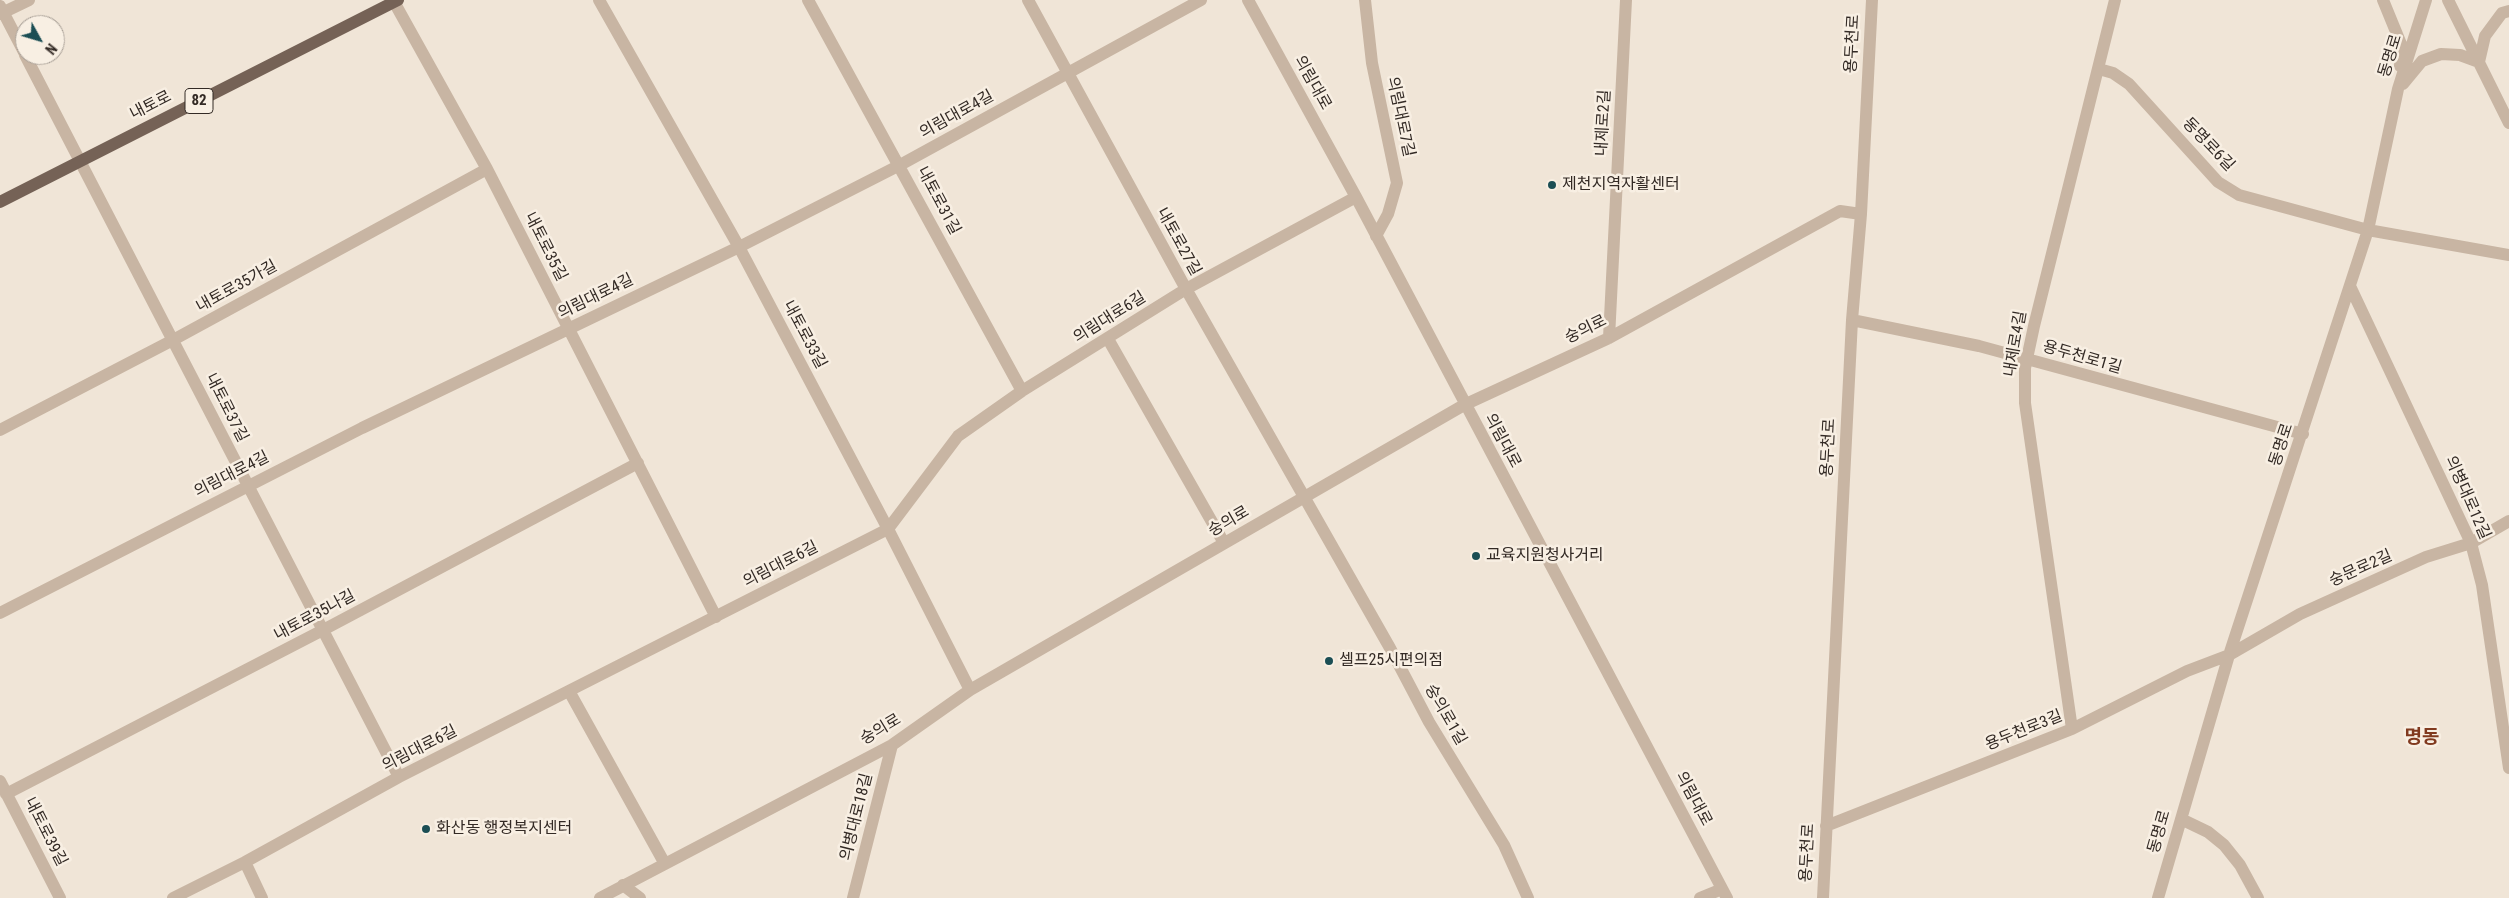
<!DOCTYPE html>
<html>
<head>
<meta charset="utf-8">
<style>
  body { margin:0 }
  #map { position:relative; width:2509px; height:898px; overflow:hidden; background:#f0e5d7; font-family:"Roboto Condensed",sans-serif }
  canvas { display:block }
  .north { position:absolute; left:15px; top:15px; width:50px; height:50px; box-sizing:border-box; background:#f8efe3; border:1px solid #a9a097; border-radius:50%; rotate:129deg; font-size:14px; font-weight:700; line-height:20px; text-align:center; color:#332a25 }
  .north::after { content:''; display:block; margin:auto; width:18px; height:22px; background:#1b4e54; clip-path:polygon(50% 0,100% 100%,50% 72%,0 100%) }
</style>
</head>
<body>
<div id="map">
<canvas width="2509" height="898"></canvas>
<div class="north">N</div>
</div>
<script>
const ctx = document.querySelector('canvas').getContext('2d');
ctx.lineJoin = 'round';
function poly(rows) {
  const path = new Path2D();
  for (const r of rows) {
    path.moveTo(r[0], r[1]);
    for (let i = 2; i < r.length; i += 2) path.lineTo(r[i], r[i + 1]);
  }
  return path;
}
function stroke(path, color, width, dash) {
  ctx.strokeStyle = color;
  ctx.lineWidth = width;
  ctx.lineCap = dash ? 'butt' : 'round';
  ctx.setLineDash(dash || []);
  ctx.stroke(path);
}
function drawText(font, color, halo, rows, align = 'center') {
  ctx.font = font + ' "Roboto Condensed","Noto Sans KR",sans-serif';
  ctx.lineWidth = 5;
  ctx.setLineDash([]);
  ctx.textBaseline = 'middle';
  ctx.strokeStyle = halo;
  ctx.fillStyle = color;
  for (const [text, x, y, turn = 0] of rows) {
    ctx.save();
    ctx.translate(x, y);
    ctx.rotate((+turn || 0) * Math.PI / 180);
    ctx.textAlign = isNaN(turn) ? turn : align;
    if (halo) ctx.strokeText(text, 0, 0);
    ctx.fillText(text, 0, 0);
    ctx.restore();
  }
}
stroke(poly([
  [393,0,487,169,716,617],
  [599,0,739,247,888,529,970,690],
  [808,0,1022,391],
  [1028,0,1186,289,1390,648,1429,722,1504,845,1528,898],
  [1248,0,1356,197,1727,898],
  [1365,0,1372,63,1397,183,1388,214,1376,236],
  [2383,0,2401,44,2400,66],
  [2448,0,2509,123],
  [0,6,25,54],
  [0,14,29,0],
  [25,55,399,777],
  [2099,69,2113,73,2129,84,2218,182,2239,195,2368,230,2509,255],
  [2403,84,2422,61,2441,54,2460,55,2479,62,2485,36,2502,13,2509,11],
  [2350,286,2471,543,2482,585,2509,768],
  [1852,320,1979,346,2303,434],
  [1609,338,1626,0],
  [1108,339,1224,543],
  [0,430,173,340,487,169],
  [0,613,362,428,739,247,900,165,1201,0],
  [569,691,665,864],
  [2072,729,2025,403,2025,368,2034,326,2115,0],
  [0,781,60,898],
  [6,794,323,630,638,463],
  [2181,819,2208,832,2224,845,2240,865,2258,898],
  [1826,826,2072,729,2187,671,2229,655,2300,614,2426,557,2471,543,2509,521],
  [245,862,262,898],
  [623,885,640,898],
  [173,898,245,862,399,777,888,529,958,436,1022,391,1186,289,1356,197],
  [600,898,892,745,970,690,1464,405,1609,338,1840,211,1861,214],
  [853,898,892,745],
  [1700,898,1722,889],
  [1823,898,1852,320,1861,214,1872,0],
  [2158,898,2229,655,2368,230,2398,89,2426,0]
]), '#c8b5a3', 12);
stroke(poly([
  [0,202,398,0]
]), '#756256', 12);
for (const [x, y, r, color] of [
  [1552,185,5,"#1b4e54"],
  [1476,556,5,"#1b4e54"],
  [1329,661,5,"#1b4e54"],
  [426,829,5,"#1b4e54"]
]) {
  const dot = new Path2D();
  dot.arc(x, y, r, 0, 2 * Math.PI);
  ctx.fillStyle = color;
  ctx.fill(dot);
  stroke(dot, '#f8efe3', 2);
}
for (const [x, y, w] of [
  [199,101,28]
]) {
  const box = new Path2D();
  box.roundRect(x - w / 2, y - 12.5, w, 25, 4);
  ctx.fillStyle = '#f8efe3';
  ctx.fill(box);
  stroke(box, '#332a25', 1);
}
drawText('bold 15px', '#332a25', null, [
  ["82",199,101]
]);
drawText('16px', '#332a25', '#f8efe3', [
  ["용두천로",1853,44,-87],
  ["동명로",2391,56,-73],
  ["의림대로",1312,83,61],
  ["내토로",151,106,-27],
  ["의림대로4길",957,115,-29],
  ["의림대로7길",1400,117,78],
  ["내제로2길",1604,123,-87],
  ["동명로6길",2208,145,46],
  ["내토로31길",938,201,62],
  ["내토로27길",1178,242,61],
  ["내토로35길",545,247,63],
  ["내토로35가길",237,287,-29],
  ["의림대로4길",596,297,-26],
  ["의림대로6길",1110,318,-32],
  ["숭의로",1586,330,-26],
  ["내토로33길",804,335,62],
  ["내제로4길",2016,344,-80],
  ["용두천로1길",2082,358,16],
  ["내토로37길",226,408,63],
  ["의림대로",1502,441,62],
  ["동명로",2282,445,-72],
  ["용두천로",1829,448,-87],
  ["의림대로4길",232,475,-27],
  ["의병대로12길",2467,498,66],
  ["숭의로",1229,522,-30],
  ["의림대로6길",781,565,-27],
  ["숭문로2길",2361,569,-24],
  ["내토로35나길",315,616,-28],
  ["숭의로1길",1445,715,60],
  ["숭의로",881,730,-31],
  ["용두천로3길",2024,731,-22],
  ["의림대로6길",420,749,-27],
  ["의림대로",1693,799,62],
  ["의병대로18길",857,817,-76],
  ["내토로39길",45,832,63],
  ["동명로",2160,832,-74],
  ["용두천로",1808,853,-87]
]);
drawText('16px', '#332a25', '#f8efe3', [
  ["제천지역자활센터",1562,185],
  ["교육지원청사거리",1486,556],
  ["셀프25시편의점",1339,661],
  ["화산동 행정복지센터",436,829]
], 'left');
drawText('bold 19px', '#813a1f', '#f8efe3', [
  ["명동",2422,738]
]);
</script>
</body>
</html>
